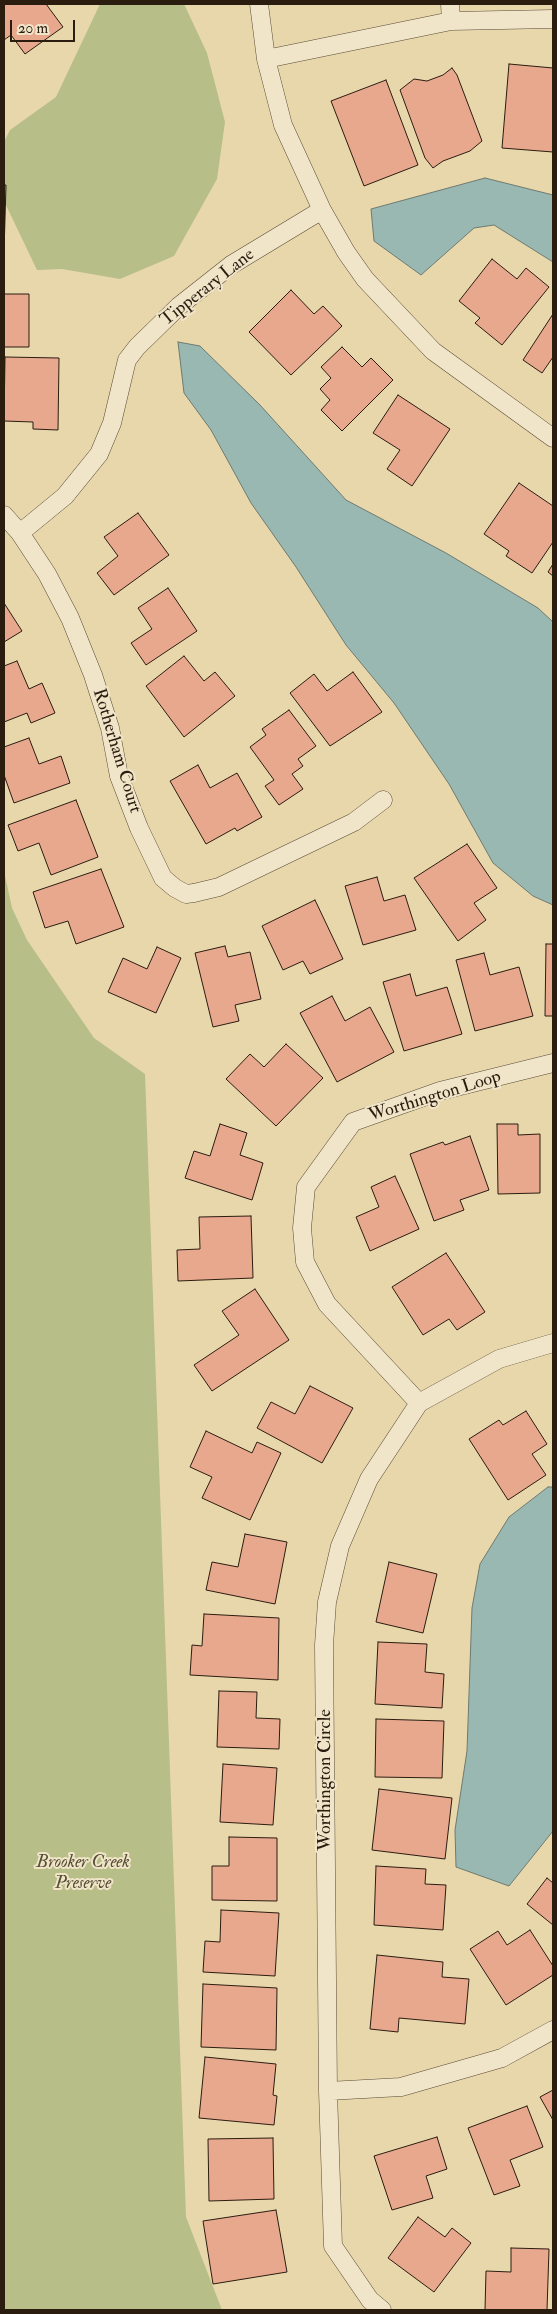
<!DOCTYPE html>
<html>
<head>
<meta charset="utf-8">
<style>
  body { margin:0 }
  #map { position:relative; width:557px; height:2314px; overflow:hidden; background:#e8d7ab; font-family:"IM FELL Double Pica",serif }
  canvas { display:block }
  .frame { position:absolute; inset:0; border:5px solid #2b1c10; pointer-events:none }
  .scale { position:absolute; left:10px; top:20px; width:65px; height:22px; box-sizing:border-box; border:2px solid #2b1c10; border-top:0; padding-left:6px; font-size:15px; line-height:18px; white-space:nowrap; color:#2b1c10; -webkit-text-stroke:4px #f0e5c8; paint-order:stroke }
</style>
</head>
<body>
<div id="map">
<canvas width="557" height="2314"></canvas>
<div class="frame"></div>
<div class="scale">20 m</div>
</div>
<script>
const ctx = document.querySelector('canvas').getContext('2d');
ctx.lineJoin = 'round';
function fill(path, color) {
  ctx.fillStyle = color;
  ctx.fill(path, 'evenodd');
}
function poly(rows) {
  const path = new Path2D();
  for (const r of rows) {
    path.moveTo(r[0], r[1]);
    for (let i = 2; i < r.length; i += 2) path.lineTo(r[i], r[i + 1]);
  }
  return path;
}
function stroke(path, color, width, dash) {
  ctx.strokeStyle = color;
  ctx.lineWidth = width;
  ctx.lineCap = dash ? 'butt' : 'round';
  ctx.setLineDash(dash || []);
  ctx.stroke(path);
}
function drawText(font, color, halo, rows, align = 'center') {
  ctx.font = font + ' "IM FELL Double Pica",serif';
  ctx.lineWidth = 4;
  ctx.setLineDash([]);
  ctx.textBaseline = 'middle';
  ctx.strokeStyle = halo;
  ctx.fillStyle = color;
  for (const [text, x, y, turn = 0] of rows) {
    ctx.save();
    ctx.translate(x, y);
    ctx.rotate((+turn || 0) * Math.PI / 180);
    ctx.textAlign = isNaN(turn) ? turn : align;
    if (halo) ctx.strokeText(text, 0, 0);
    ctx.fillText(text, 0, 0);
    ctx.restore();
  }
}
fill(poly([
  [100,4,184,4,207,53,225,122,217,179,174,256,120,279,62,269,37,270,4,201,4,142,10,130,56,97],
  [4,871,12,908,27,940,94,1038,145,1074,186,2217,222,2310,4,2310]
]), '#b7be88');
const water = poly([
  [485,178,553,195,553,262,494,225,474,228,421,275,374,241,371,209,485,178],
  [178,342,200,346,260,405,346,500,446,553,538,608,553,622,553,905,533,896,493,863,449,784,394,703,346,645,296,567,251,503,211,430,184,393,178,342],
  [548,1487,553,1487,553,1831,509,1886,456,1867,455,1830,467,1751,472,1608,480,1564,509,1517,548,1487]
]);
fill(water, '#99b8b1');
stroke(water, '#6d7a71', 1);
const building = poly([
  [4,4,46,4,63,27,25,54,11,35,4,40,4,4],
  [509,64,553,68,553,152,502,148,509,64],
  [452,68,457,75,482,141,470,151,443,161,433,168,425,158,400,90,414,79,427,81,443,75,452,68],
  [386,80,418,165,364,186,331,101,386,80],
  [4,185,6,185,4,252,4,185],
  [492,259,517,279,526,268,549,287,502,345,475,323,480,318,459,301,492,259],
  [291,290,314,314,323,306,342,326,291,375,249,332,291,290],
  [4,294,29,294,29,347,4,347,4,294],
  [553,314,553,357,542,373,523,360,553,314],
  [342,347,362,367,371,358,393,380,342,431,321,410,330,400,320,389,331,378,321,367,342,347],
  [5,357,59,358,58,430,33,429,33,422,4,421,5,357],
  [398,395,450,429,412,486,387,469,400,450,373,433,398,395],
  [519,483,553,506,553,542,532,573,506,556,509,551,484,534,519,483],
  [138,513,169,555,114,595,97,573,118,556,104,537,138,513],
  [553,564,553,576,548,572,553,564],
  [168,588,197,631,146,665,131,643,152,629,138,608,168,588],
  [4,603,22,631,4,642,4,603],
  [184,656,204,681,215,672,235,696,184,737,146,686,184,656],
  [17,661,29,689,42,683,55,713,31,723,27,713,4,722,4,666,17,661],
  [353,672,382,712,330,746,290,693,314,674,327,691,353,672],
  [289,710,316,746,298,759,303,766,292,774,303,789,279,805,265,786,274,780,250,747,266,735,262,729,289,710],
  [29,738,39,764,61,756,70,783,14,803,4,775,4,747,29,738],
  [198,765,210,788,237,773,262,817,237,831,235,828,206,844,170,781,198,765],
  [76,800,98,857,51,875,39,843,18,851,8,825,76,800],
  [467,844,497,888,474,903,486,920,458,941,414,878,467,844],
  [101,869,124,927,76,944,68,921,45,928,33,892,101,869],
  [377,877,384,901,405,895,416,930,363,945,345,886,377,877],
  [315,900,343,959,310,974,303,961,283,970,262,926,315,900],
  [546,944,553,944,553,1016,545,1016,546,944],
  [225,946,228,957,250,952,261,999,235,1005,239,1021,213,1027,195,953,225,946],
  [157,947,181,958,156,1013,108,992,123,958,147,969,157,947],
  [484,953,490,975,519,967,533,1016,475,1031,456,960,484,953],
  [410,974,416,996,447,987,462,1034,404,1051,383,982,410,974],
  [332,996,345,1021,370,1007,394,1052,337,1082,300,1013,332,996],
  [286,1044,323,1078,276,1126,226,1079,250,1054,264,1067,286,1044],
  [220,1124,247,1133,240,1155,263,1163,252,1200,185,1178,194,1151,210,1156,220,1124],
  [497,1124,518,1124,518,1135,540,1134,540,1193,498,1194,497,1124],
  [470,1136,489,1190,460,1200,464,1210,434,1221,410,1154,443,1142,445,1145,470,1136],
  [395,1176,419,1229,370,1251,356,1217,379,1207,371,1187,395,1176],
  [251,1216,253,1278,178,1281,177,1250,200,1249,199,1217,251,1216],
  [446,1253,485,1312,457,1330,449,1319,423,1335,392,1287,446,1253],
  [255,1289,289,1340,212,1391,194,1365,239,1335,222,1311,255,1289],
  [310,1386,353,1408,322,1463,257,1428,271,1402,295,1414,310,1386],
  [526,1411,547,1444,532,1454,546,1475,508,1500,469,1439,499,1420,503,1425,526,1411],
  [206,1431,252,1453,257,1442,281,1453,250,1520,202,1498,212,1477,190,1467,206,1431],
  [245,1534,287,1542,275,1604,206,1590,212,1562,238,1567,245,1534],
  [389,1562,437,1574,423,1633,376,1622,389,1562],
  [204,1614,279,1618,278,1680,190,1675,192,1645,202,1646,204,1614],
  [378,1642,427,1644,425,1672,444,1674,442,1708,375,1704,378,1642],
  [219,1691,257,1692,256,1718,280,1719,279,1749,217,1747,219,1691],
  [376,1719,444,1721,442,1778,375,1777,376,1719],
  [223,1764,277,1768,273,1825,220,1822,223,1764],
  [379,1789,452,1798,445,1859,372,1850,379,1789],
  [229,1837,277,1838,277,1901,212,1900,212,1866,229,1866,229,1837],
  [376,1866,426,1869,425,1884,446,1885,443,1930,374,1925,376,1866],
  [547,1878,553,1883,553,1925,527,1904,547,1878],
  [221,1910,279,1913,275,1976,203,1972,205,1941,220,1942,221,1910],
  [530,1930,553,1966,553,1975,506,2005,470,1949,498,1931,507,1945,530,1930],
  [377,1955,443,1962,442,1977,469,1979,465,2024,399,2018,398,2032,370,2029,377,1955],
  [203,1984,277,1988,276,2050,201,2047,203,1984],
  [205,2057,276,2064,273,2095,277,2096,274,2125,199,2118,205,2057],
  [553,2090,553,2120,540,2097,553,2090],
  [527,2106,543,2147,510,2160,520,2186,494,2195,468,2128,527,2106],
  [437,2137,447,2169,426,2176,433,2198,392,2210,374,2156,437,2137],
  [273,2138,274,2199,209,2201,208,2139,273,2138],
  [276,2210,287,2272,213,2284,203,2221,276,2210],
  [418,2217,445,2237,452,2228,471,2243,434,2292,388,2258,418,2217],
  [511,2248,549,2249,547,2310,485,2310,486,2271,511,2272,511,2248]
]);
fill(building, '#e7a88e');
stroke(building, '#2b1c10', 1);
const minor = poly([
  [259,4,266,59,283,125,322,210,346,252,365,279,433,351,553,438],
  [450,4,451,21],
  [266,59,451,21,553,19],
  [4,515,20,533,47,574,70,618,93,675,110,728,119,776,139,828,163,878,175,888,186,894,194,893,219,887,354,822,383,800],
  [20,533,65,496,99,454,112,423,127,360,137,347,179,306,231,265,322,210],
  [419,1403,327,1304,305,1262,302,1228,306,1187,353,1122,440,1091,553,1063],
  [328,2091,401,2087,502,2058,553,2030],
  [382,2310,370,2300,333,2246,328,2091,324,1645,327,1602,340,1546,369,1479,419,1403,499,1359,553,1343]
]);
stroke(minor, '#5a4b37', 19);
stroke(minor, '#f0e5c8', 18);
drawText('18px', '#2b1c10', '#f0e5c8', [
  ["Tipperary Lane",208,288,-38],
  ["Rotherham Court",116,751,73],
  ["Worthington Loop",435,1097,-17],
  ["Worthington Circle",326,1780,-90]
]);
drawText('italic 18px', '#554d34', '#f0e5c8', [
  ["Brooker Creek",83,1863],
  ["Preserve",83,1884]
]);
</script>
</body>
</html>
